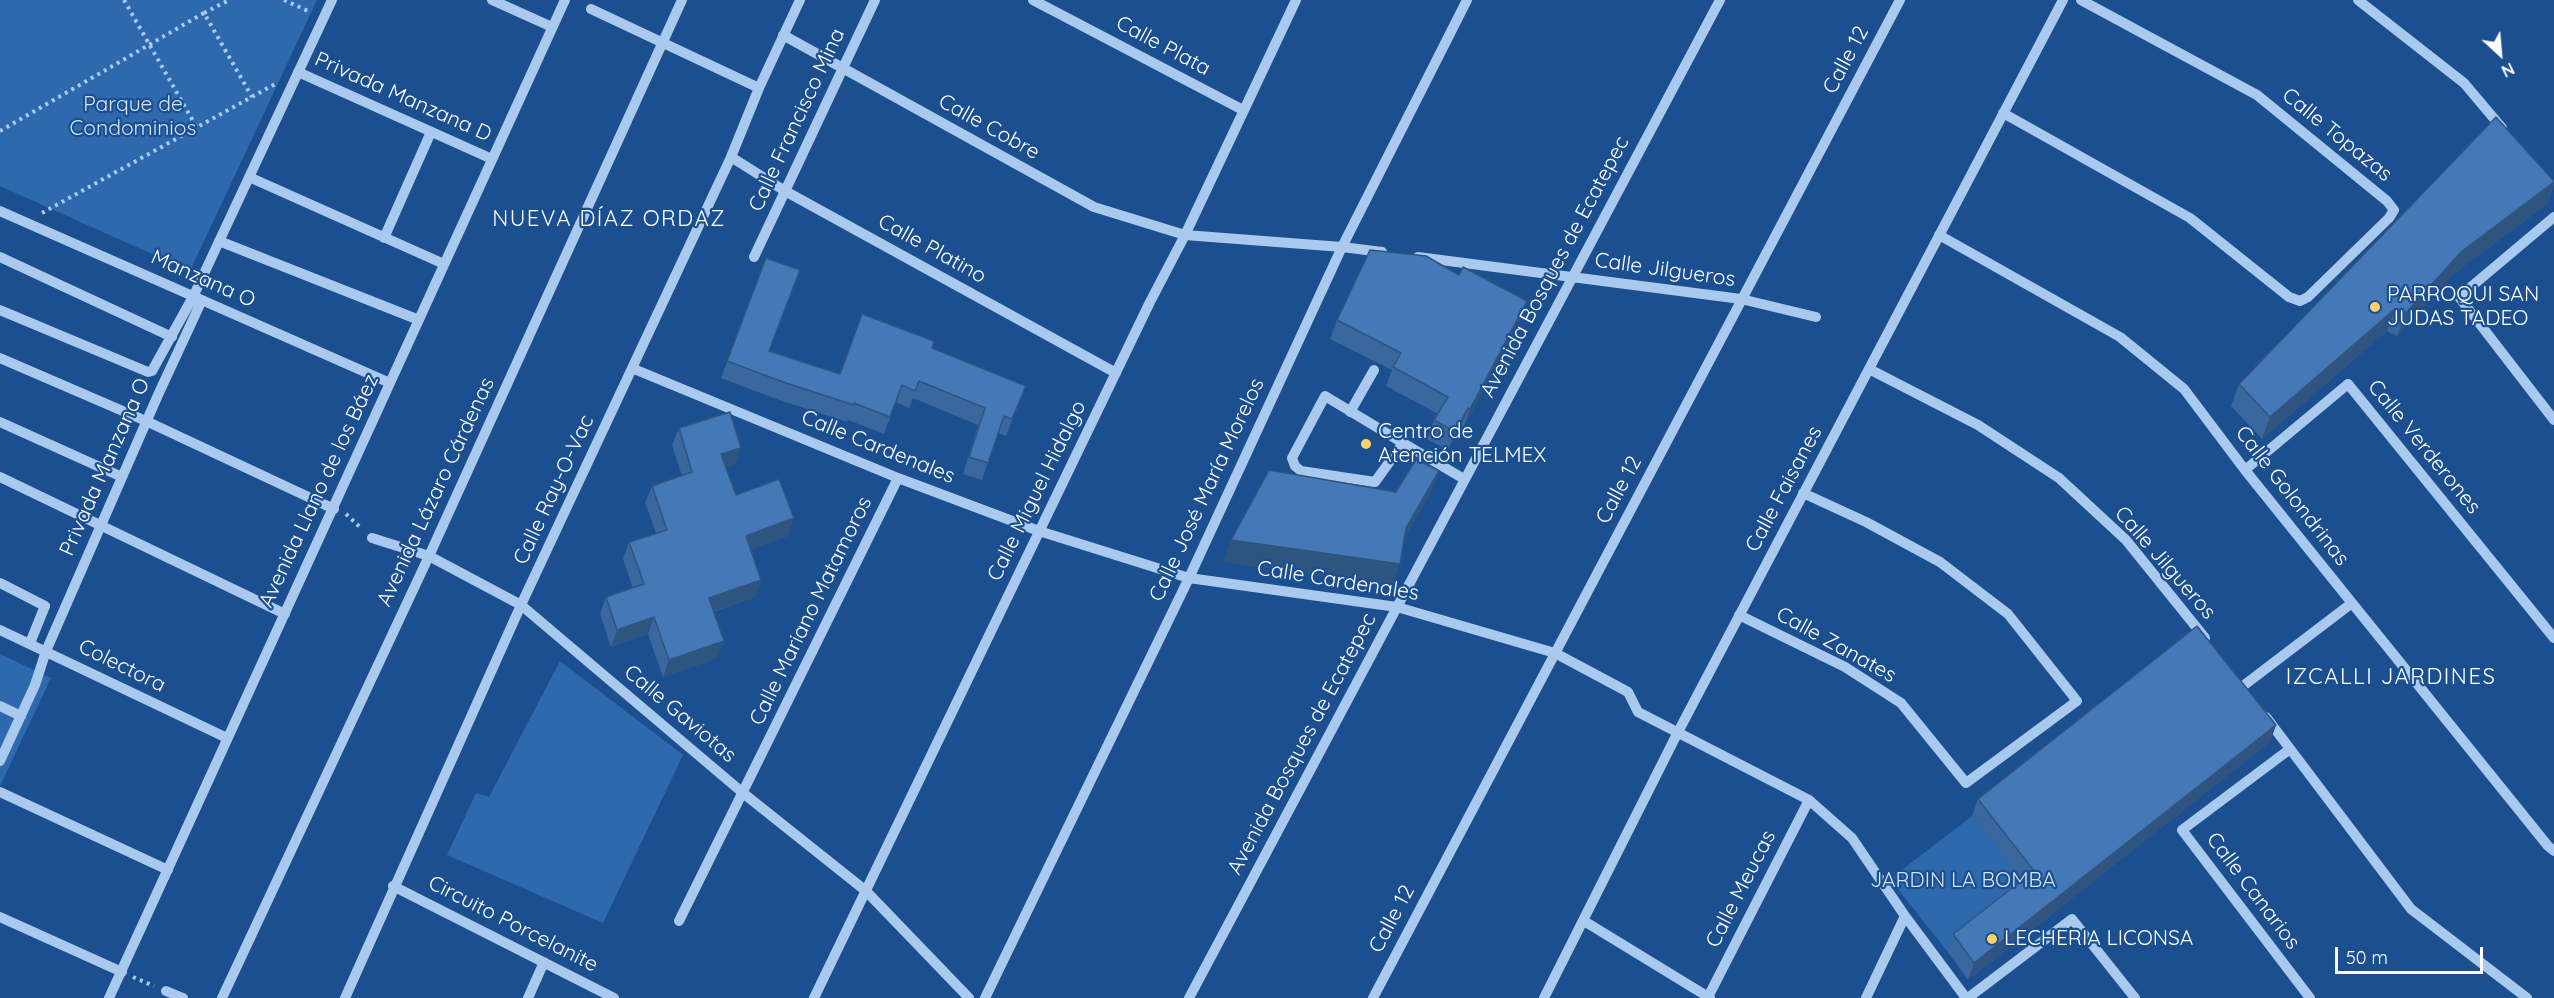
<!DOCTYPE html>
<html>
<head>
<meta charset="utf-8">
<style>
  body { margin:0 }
  #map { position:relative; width:2554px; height:998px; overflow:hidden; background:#1b4f8f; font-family:Quicksand,sans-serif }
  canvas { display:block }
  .north { position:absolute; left:2470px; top:24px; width:60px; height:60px; -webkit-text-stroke:4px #1b4f8f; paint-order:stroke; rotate:154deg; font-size:16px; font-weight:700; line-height:24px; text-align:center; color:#fff }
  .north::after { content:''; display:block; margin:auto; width:21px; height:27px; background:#fff; clip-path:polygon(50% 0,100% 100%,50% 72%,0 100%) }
  .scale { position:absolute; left:2335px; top:947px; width:148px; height:27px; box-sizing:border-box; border:3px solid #fff; border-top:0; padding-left:8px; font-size:18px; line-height:21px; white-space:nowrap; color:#fff; -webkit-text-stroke:4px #1b4f8f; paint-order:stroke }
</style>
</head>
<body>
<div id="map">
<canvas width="2554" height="998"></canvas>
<div class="north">N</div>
<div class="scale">50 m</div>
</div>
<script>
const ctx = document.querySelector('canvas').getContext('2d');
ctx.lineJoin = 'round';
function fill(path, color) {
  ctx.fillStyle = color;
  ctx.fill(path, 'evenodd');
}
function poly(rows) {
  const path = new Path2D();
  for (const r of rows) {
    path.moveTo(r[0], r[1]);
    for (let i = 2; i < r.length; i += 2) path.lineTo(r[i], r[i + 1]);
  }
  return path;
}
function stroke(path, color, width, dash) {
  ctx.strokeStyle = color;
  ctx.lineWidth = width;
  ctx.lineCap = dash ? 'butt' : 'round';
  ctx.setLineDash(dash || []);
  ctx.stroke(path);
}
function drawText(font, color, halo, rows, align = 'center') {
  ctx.font = font + ' Quicksand,sans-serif';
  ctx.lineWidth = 4.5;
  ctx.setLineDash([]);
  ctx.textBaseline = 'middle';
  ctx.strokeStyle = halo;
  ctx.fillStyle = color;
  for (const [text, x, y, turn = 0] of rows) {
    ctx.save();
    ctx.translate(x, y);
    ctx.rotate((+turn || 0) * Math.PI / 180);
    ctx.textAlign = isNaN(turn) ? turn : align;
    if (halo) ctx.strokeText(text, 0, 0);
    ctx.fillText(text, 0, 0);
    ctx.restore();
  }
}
fill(poly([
  [0,0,317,0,190,271,0,186],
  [0,654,51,678,0,786],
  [560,661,683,755,603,923,447,855,476,793,489,797],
  [1972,816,2050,916,2037,926,2015,898,1947,951,1890,879]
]), '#2e69ad');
stroke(poly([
  [124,0,197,128],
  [284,0,310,12],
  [204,13,229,0],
  [0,131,204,13,252,97],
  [42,213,277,83],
  [346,514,362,529],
  [133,977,154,986]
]), '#a9c9ee', 4, [3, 4.5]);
stroke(poly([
  [492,0,552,27],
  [1033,0,1243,110],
  [2358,0,2464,83,2502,128],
  [591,9,759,88],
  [783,35,1094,207,1185,235,1342,247,1382,252],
  [298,72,492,159],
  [2003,113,2190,218,2289,297,2300,301,2308,297,2389,218,2394,210,2387,201,2257,95,2081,0],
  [731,157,785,191,1116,373],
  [249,177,444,264],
  [0,211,390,383],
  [2554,217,2459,297,2554,420],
  [1939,235,2120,337,2184,389,2245,470,2352,603,2548,846,2554,851],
  [384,238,431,132],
  [219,241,419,320],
  [0,257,172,337],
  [754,257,875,0],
  [1418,257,1741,299,1816,317],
  [0,310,148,372,152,371,194,295,332,0],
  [0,358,146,421,334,509],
  [634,369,898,478,1039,531,1189,578,1397,607,1555,653,1628,692,1638,712,1809,800,1852,838,1905,916,1966,998],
  [1869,369,1978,425,2059,478,2126,540,2205,638],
  [1350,412,1374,370],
  [0,422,122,477],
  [1403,443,1375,482,1301,471,1295,466,1292,458,1325,396,1403,443,1442,466,1464,479],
  [2245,470,2348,384,2554,638],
  [0,477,285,614],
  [372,538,429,556,521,605,743,793,866,891,969,998],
  [0,583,45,606,30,643],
  [1739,615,1845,667,1901,703,1966,783,2077,701,2008,614,1940,562,1866,522,1803,493],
  [0,630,227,738],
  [2243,686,2352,603],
  [0,706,21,716],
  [2266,717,2411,909,2527,998],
  [2290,749,2182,830,2310,998],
  [0,761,35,685,46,651,158,395,202,300],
  [0,792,168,870],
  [393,886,614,998],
  [0,917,122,972],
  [679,921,898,478],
  [1584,921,1710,998],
  [166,991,183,998],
  [1708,997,1809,800],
  [109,998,565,0],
  [222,998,429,556,682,0],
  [345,998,521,605,731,157,759,88,800,0],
  [528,998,544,962],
  [814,998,1150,302,1185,235,1296,0],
  [985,998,1189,578,1342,247,1467,0],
  [1189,998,1720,0],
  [1373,998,1900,0],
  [1544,998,1677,734,2063,0],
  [1866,998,1905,916],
  [1968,998,2072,919,2135,998]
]), '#a9c9ee', 10);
fill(poly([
  [2554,181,2554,184,2547,204,2453,274,2397,336,2387,331,2262,439,2231,406,2239,384],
  [766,258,770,351,840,374,932,348,1020,403,1006,436,998,433,982,480,963,474,978,425,913,398,909,408,896,402,884,434,848,420,847,422,779,400,721,378],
  [1337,320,1520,320,1463,428,1461,426,1448,450,1427,439,1434,420,1438,414,1386,386,1392,370,1330,339],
  [679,428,735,465,726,467,736,495,788,536,751,549,761,580,755,597,713,612,724,641,717,658,663,677,648,634,611,647,600,614,606,597,633,588,623,559,629,542,656,533,645,503,652,486,682,476,672,445],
  [2276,725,2270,742,1968,980,1947,951,1953,934,2022,881,1972,816,1978,799]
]), '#3a679d');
fill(poly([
  [2554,182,2547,204,2453,274,2397,336,2406,313,2461,252],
  [1527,301,1520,320,1463,428,1470,409],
  [2395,309,2387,331,2262,439,2270,417],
  [1026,386,1020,403,1006,436,1012,419],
  [1468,408,1461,426,1448,450,1455,432],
  [741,448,735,465,715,471,721,454],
  [1439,471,1431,493,1398,550,1406,528],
  [794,518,788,536,740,553,746,536],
  [1231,540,1400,564,1392,586,1223,562],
  [761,580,755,597,702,615,709,598],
  [654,617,648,634,611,647,617,630],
  [724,641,717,658,663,677,669,660],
  [2276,725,2270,742,1968,980,1974,963]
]), '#305480');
const building = poly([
  [2496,117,2554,181,2554,182,2461,252,2406,313,2395,309,2270,417,2239,384,2496,117],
  [1370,250,1426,256,1459,275,1463,267,1527,301,1470,409,1468,408,1455,432,1434,420,1448,397,1393,367,1401,353,1337,320,1370,250],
  [766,258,800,270,769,351,840,374,862,314,934,341,932,348,1026,386,1012,419,1004,416,988,463,969,457,985,408,919,381,915,391,902,385,890,417,854,403,854,405,786,383,727,361,766,258],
  [730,412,741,448,721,454,736,495,779,479,794,518,746,536,761,580,709,598,724,641,669,660,654,617,617,630,606,597,644,584,629,542,667,530,652,486,692,472,679,428,730,412],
  [1416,459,1439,471,1406,528,1400,564,1231,540,1269,470,1396,492,1416,459],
  [2197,626,2276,725,1974,963,1953,934,2034,871,1978,799,2197,626]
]);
fill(building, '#4478b7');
stroke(building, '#305480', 1.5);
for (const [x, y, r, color] of [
  [2375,307,6,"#ffd166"],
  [1366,444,6,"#ffd166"],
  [1992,939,6,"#ffd166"]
]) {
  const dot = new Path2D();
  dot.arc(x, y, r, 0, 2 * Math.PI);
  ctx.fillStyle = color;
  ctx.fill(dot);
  stroke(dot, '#1b4f8f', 2);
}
drawText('21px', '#fff', '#1b4f8f', [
  ["Calle Plata",1163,46,28],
  ["Calle 12",1846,60,-62],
  ["Privada Manzana D",403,97,24],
  ["Calle Francisco Mina",797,120,-65],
  ["Calle Cobre",989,127,29],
  ["Calle Topazas",2337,135,39],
  ["Calle Platino",932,249,29],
  ["Avenida Bosques de Ecatepec",1555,267,-62],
  ["Calle Jilgueros",1665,270,8],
  ["Manzana O",203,279,24],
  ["Calle Cardenales",878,447,22],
  ["Calle Verderones",2424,447,51],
  ["Privada Manzana O",105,467,-66],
  ["Calle Faisanes",1784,489,-62],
  ["Calle Ray-O-Vac",554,490,-65],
  ["Calle José María Morelos",1207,490,-65],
  ["Calle 12",1619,490,-62],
  ["Avenida Llano de los Báez",319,491,-65],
  ["Calle Miguel Hidalgo",1037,491,-64],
  ["Avenida Lázaro Cárdenas",436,492,-65],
  ["Calle Golondrinas",2292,496,52],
  ["Calle Jilgueros",2165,563,49],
  ["Calle Cardenales",1338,581,9],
  ["Calle Mariano Matamoros",811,611,-64],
  ["Calle Zanates",1836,645,29],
  ["Colectora",122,666,26],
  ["Calle Gaviotas",680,714,40],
  ["Avenida Bosques de Ecatepec",1302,744,-62],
  ["Calle Meucas",1741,889,-63],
  ["Calle Canarios",2253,891,53],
  ["Calle 12",1392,919,-62],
  ["Circuito Porcelanite",513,924,27]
]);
drawText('21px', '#cfe3fa', '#1b4f8f', [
  ["Parque de",133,105],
  ["Condominios",133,129],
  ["JARDIN LA BOMBA",1963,881]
]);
drawText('21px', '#fff', '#1b4f8f', [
  ["PARROQUI SAN",2387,295],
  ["JUDAS TADEO",2387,319],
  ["Centro de",1378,432],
  ["Atención TELMEX",1378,456],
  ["LECHERIA LICONSA",2004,939]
], 'left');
ctx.letterSpacing = '1.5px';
drawText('22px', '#fff', '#1b4f8f', [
  ["NUEVA DÍAZ ORDAZ",609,219],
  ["IZCALLI JARDINES",2391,677]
]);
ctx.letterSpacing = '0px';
</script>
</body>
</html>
